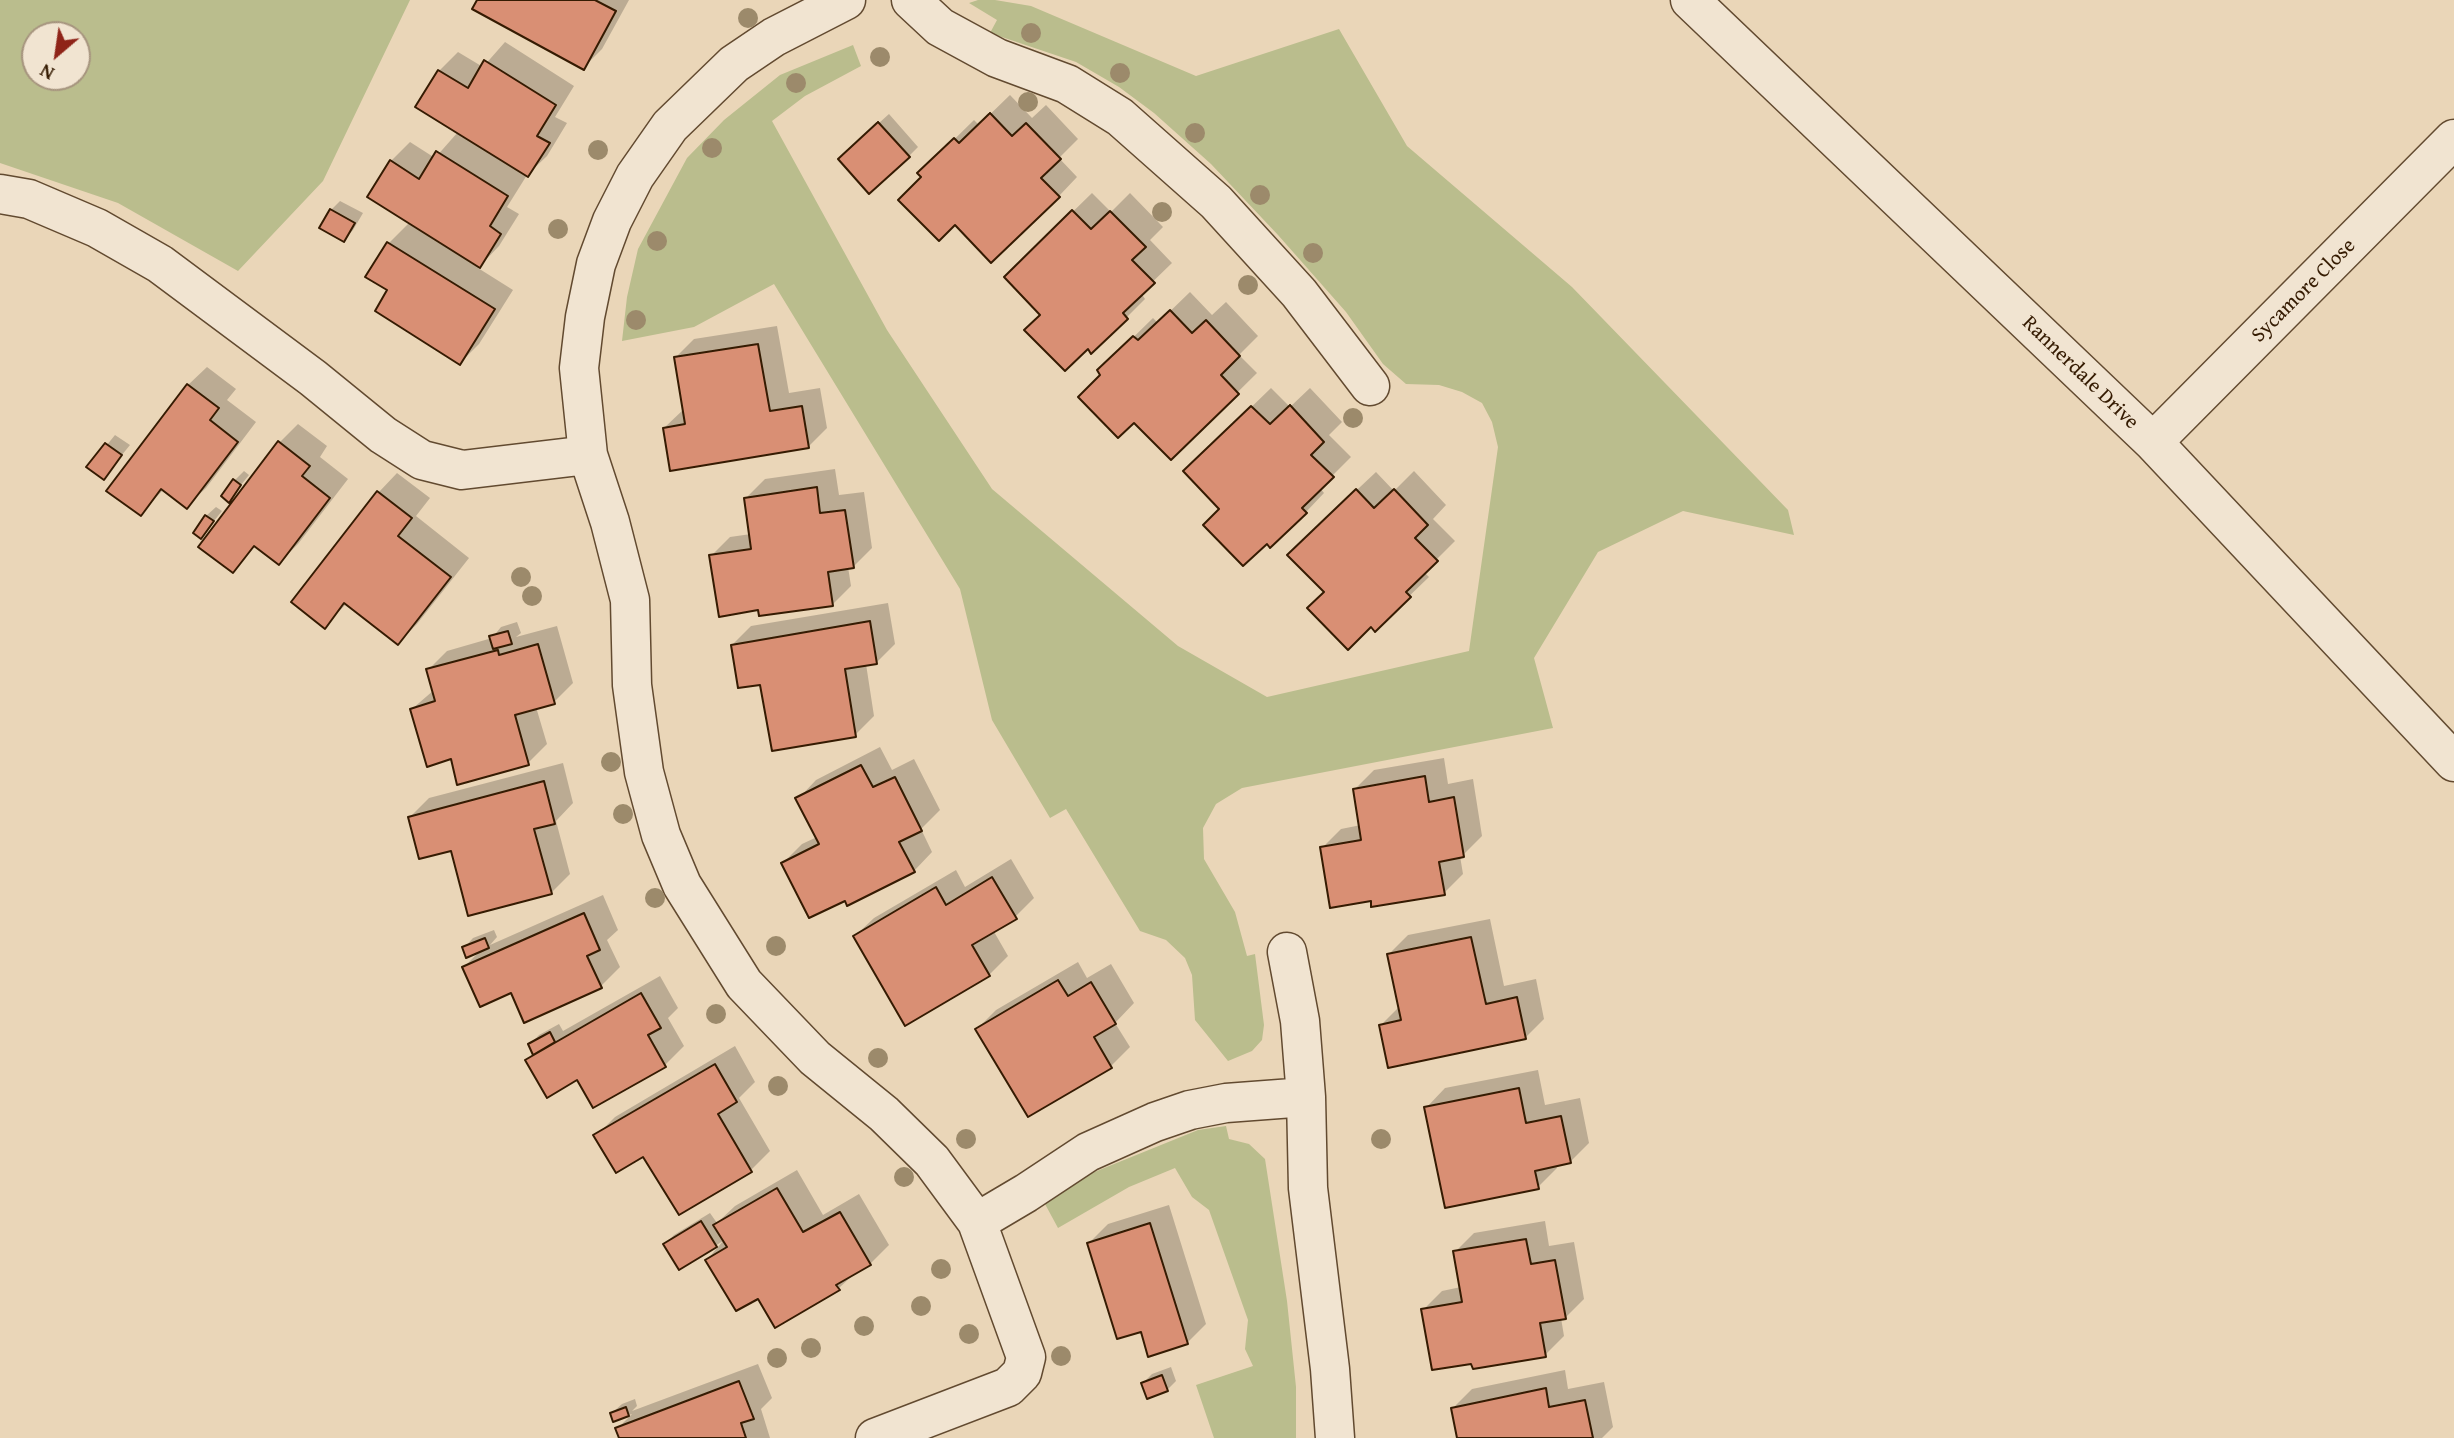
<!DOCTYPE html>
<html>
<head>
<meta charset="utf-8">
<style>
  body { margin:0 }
  #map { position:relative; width:2454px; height:1438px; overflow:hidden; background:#ead6b8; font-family:"Gentium Book Plus",serif }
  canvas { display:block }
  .north { position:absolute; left:21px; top:21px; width:70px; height:70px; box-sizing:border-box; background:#f1e4d1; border:2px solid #a6947e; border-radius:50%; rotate:209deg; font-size:19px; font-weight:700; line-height:28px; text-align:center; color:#351b02 }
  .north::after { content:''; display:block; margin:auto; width:24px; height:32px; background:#8f2418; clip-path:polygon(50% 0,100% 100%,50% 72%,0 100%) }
</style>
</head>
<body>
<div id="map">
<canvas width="2454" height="1438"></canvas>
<div class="north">N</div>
</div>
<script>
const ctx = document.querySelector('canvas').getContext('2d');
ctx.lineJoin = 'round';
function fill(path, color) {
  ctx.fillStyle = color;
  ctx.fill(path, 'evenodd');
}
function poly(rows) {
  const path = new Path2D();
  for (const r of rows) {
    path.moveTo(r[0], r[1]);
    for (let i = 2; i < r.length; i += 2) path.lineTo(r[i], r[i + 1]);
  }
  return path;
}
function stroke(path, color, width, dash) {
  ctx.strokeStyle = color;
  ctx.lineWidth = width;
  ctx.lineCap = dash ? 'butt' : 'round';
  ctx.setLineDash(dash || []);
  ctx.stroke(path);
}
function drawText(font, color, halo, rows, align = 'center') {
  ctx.font = font + ' "Gentium Book Plus",serif';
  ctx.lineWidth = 6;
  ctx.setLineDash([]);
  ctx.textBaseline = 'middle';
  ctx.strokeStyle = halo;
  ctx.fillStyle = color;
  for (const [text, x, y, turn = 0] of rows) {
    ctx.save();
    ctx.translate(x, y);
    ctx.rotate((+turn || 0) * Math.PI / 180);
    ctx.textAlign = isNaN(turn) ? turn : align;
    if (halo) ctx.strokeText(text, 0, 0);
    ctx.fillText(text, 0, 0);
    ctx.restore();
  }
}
fill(poly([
  [0,0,410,0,323,181,238,271,118,203,0,163],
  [35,35,77,35,77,77,35,77],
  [978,0,995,0,1031,6,1196,76,1339,29,1407,146,1572,287,1788,510,1794,535,1683,511,1598,552,1534,658,1553,728,1242,788,1216,804,1203,828,1204,859,1235,912,1247,956,1255,954,1264,1025,1262,1040,1252,1051,1228,1061,1195,1020,1192,975,1185,958,1166,940,1140,931,1066,809,1050,818,992,720,960,589,774,284,694,327,622,341,627,297,638,249,687,158,724,120,780,75,853,45,861,66,805,96,772,121,887,330,992,489,1178,646,1267,697,1469,651,1498,447,1492,422,1482,403,1462,392,1439,385,1406,384,1383,364,1346,312,1278,235,1211,164,1154,113,1119,87,1076,62,990,33,997,20,969,3],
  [1226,1126,1229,1139,1249,1144,1265,1159,1287,1301,1296,1387,1296,1438,1214,1438,1196,1385,1253,1366,1245,1349,1248,1320,1209,1210,1192,1197,1175,1168,1129,1187,1058,1228,1045,1204,1087,1175,1198,1130]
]), '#babd8d');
fill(poly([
  [479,0,629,0,602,49,583,68],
  [505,42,574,86,555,117,567,123,547,156,527,175,507,207,519,214,499,246,478,268,513,290,479,344,460,363,390,290,368,277,389,243,410,222,391,161,410,142,435,158,458,132,439,71,458,52,483,67],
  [1010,95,1032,118,1046,105,1078,139,1059,158,1077,177,1059,196,924,177,920,173,974,120,979,125],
  [889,114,918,147,909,156,849,150],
  [1092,193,1111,212,1130,193,1163,227,1150,240,1172,263,1141,293,1145,299,1127,317,1043,314,1006,277],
  [340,201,363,213,353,230,344,240,331,210],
  [1190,292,1212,315,1226,302,1258,336,1239,355,1257,373,1171,458,1099,371,1153,318,1158,323],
  [777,326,789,393,820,388,827,428,808,447,664,428,684,409,675,358,694,339],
  [207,367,236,389,227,400,256,422,206,488,187,506,164,489,140,514,188,385],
  [1271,388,1290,407,1310,388,1342,422,1329,435,1351,457,1320,488,1324,493,1306,512,1222,509,1204,453],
  [298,424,327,446,320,457,348,479,298,544,279,563,256,545,233,571,279,443],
  [115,435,130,445,104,477,89,467],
  [835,469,839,495,864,492,872,548,853,567,848,567,851,586,832,605,760,609,711,556,730,537,751,534,746,498,765,479],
  [244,471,249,475,229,500,235,480],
  [1414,471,1446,505,1433,519,1455,541,1424,572,1429,577,1375,629,1326,592,1308,536,1376,472,1394,491],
  [397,473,430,498,416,516,469,558,417,624,398,643,347,603,324,627,293,601,379,492],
  [216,507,222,511,201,537,206,516],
  [888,603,895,644,876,663,866,664,874,716,855,735,762,683,732,645,751,626],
  [517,622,521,633,516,637,557,626,573,683,554,702,536,707,547,744,528,763,452,757,412,709,434,690,428,670,447,651,492,638,501,627],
  [880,747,892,770,914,759,940,810,921,829,932,852,914,871,846,898,783,863,802,844,817,837,798,799,816,780],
  [1444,758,1448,784,1473,779,1482,836,1463,855,1460,856,1463,874,1444,893,1372,899,1322,848,1341,829,1361,825,1355,789,1374,770],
  [563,763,573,803,556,821,570,874,551,893,452,849,410,817,429,798],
  [1011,859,1034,898,1015,917,993,930,1008,956,989,975,855,936,874,918,956,870,965,887],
  [603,895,618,930,607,940,620,967,601,986,512,990,464,967,482,949,464,948,473,938,494,930,497,937,490,945],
  [1490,919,1504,986,1536,979,1544,1019,1525,1038,1381,1025,1400,1006,1389,954,1408,935],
  [1078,962,1087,978,1111,964,1134,1003,1115,1023,1130,1047,1111,1066,977,1029,996,1010],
  [660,976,678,1008,668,1018,684,1046,665,1065,578,1078,527,1060,534,1053,530,1044,539,1035,559,1024,563,1031],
  [735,1046,755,1082,739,1098,770,1151,751,1170,679,1213,644,1154,596,1136,615,1117],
  [1538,1070,1545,1105,1580,1098,1589,1143,1570,1162,1556,1165,1557,1168,1538,1187,1426,1108,1445,1088],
  [797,1170,823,1215,859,1194,889,1245,870,1264,855,1273,838,1289,758,1296,707,1260,723,1241,680,1268,665,1244,674,1235,710,1213,717,1223,735,1206],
  [1169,1205,1206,1324,1187,1343,1142,1330,1089,1243,1108,1224],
  [1545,1221,1549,1246,1574,1242,1584,1299,1565,1318,1561,1318,1564,1336,1545,1355,1423,1310,1442,1291,1461,1287,1455,1252,1474,1233],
  [758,1364,772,1398,761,1409,770,1438,621,1438,617,1429,632,1414,614,1419,612,1413,622,1404,635,1399,637,1406,632,1411],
  [1171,1367,1176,1381,1167,1390,1143,1383,1152,1374],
  [1565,1370,1568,1389,1604,1382,1613,1427,1602,1438,1459,1438,1453,1408,1472,1389]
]), '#0003');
const building = poly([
  [477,0,595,0,616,11,584,70,472,9,477,0],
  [484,60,556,105,537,136,550,143,528,177,415,107,438,70,468,88,484,60],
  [990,113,1012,136,1026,123,1061,159,1041,178,1060,197,991,263,955,225,939,241,898,200,921,177,917,173,954,138,959,143,990,113],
  [878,122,910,157,869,194,838,159,878,122],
  [436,151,508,196,490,226,501,234,480,268,367,197,390,160,419,179,436,151],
  [330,209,355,223,344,242,319,228,330,209],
  [1072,210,1091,229,1110,211,1146,247,1132,260,1155,283,1123,313,1128,319,1091,354,1088,349,1065,371,1024,330,1040,315,1004,277,1072,210],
  [387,242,495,309,460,365,375,311,387,290,365,277,387,242],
  [1170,310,1192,333,1206,320,1240,356,1221,375,1239,394,1171,460,1134,423,1118,438,1078,397,1100,375,1097,370,1133,336,1138,340,1170,310],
  [758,344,770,411,802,406,809,448,670,471,663,428,685,424,674,357,758,344],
  [187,384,219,408,210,420,238,442,187,509,161,489,141,516,106,491,187,384],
  [1290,405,1324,442,1311,455,1334,477,1302,508,1307,513,1270,548,1267,544,1243,566,1203,525,1219,509,1183,471,1251,406,1270,424,1290,405],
  [278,441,310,466,302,476,330,498,279,565,254,546,233,573,198,547,278,441],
  [105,443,122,455,104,480,86,467,105,443],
  [233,479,241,485,229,503,221,496,233,479],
  [817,487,820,513,845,510,854,568,828,572,833,606,759,616,758,610,719,617,709,555,751,549,744,498,817,487],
  [1356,489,1374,508,1394,489,1428,525,1415,538,1438,561,1406,592,1411,597,1375,632,1371,627,1348,650,1307,608,1324,592,1287,555,1356,489],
  [377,491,412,518,398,536,451,577,398,645,344,603,325,629,291,602,377,491],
  [205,515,214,521,201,539,193,533,205,515],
  [870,621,877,664,845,669,856,737,772,751,760,685,738,688,731,645,870,621],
  [508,631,512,644,493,649,489,636,508,631],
  [538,644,555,704,515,715,529,765,457,785,451,759,427,767,410,709,435,701,426,669,498,650,499,655,538,644],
  [861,765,873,787,895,777,922,831,899,842,915,872,847,906,845,901,809,918,781,863,819,844,795,798,861,765],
  [1425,776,1429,802,1454,797,1464,857,1439,862,1445,895,1371,907,1371,901,1330,908,1320,847,1361,840,1353,789,1425,776],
  [544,781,555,824,534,829,552,894,468,916,451,851,419,859,408,817,544,781],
  [992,877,1017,919,972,945,990,976,905,1026,853,936,936,887,946,905,992,877],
  [584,913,600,950,587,956,602,988,524,1023,511,993,480,1007,462,967,584,913],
  [1471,937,1486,1004,1517,997,1526,1039,1388,1068,1379,1025,1401,1020,1387,954,1471,937],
  [485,938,489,948,466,958,462,947,485,938],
  [1058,980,1068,996,1091,982,1116,1024,1094,1037,1112,1068,1028,1117,975,1029,1058,980],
  [641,993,661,1028,648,1035,666,1067,593,1108,577,1080,547,1098,525,1060,641,993],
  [550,1032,555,1042,533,1055,528,1044,550,1032],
  [715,1064,737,1102,718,1114,752,1172,679,1215,643,1157,616,1173,593,1135,715,1064],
  [1519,1088,1526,1123,1561,1116,1571,1163,1535,1171,1539,1189,1445,1208,1424,1107,1519,1088],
  [777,1188,803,1232,840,1212,871,1265,836,1285,840,1290,775,1328,758,1299,736,1311,705,1260,727,1247,713,1225,777,1188],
  [701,1221,717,1247,679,1270,663,1244,701,1221],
  [1150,1223,1188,1344,1148,1357,1141,1332,1117,1339,1087,1243,1150,1223],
  [1526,1239,1531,1264,1555,1260,1566,1319,1540,1323,1546,1357,1473,1369,1471,1364,1432,1370,1421,1309,1462,1302,1453,1251,1526,1239],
  [1162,1375,1168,1391,1147,1399,1141,1383,1162,1375],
  [739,1381,754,1419,741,1423,746,1438,619,1438,615,1428,739,1381],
  [1546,1388,1549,1407,1585,1400,1593,1438,1457,1438,1451,1408,1546,1388],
  [626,1407,629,1416,613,1422,610,1413,626,1407]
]);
fill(building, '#d98f74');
stroke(building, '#351b02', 2);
const street = poly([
  [846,0,774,37,734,64,670,126,635,176,612,221,596,264,585,317,579,368,588,455,610,522,630,600,632,685,644,772,661,835,682,885,744,984,815,1058,884,1114,932,1161,977,1222,1026,1357,1022,1373,1008,1387,875,1438],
  [911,0,940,27,997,58,1067,84,1120,117,1216,202,1299,293,1370,386],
  [1690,0,2153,442,2454,762],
  [0,194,29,199,97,228,160,264,313,378,383,435,422,460,462,470,588,455],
  [2153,442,2454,139],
  [1287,952,1300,1021,1306,1097,1308,1188,1330,1369,1335,1438],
  [977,1222,1026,1193,1088,1152,1155,1122,1190,1110,1226,1103,1306,1097]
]);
stroke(street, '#624a30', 41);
stroke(street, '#f1e4d1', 38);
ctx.fillStyle = '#9c8a6b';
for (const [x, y] of [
  [748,18],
  [1031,33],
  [880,57],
  [1120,73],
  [796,83],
  [1028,102],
  [1195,133],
  [712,148],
  [598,150],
  [1260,195],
  [1162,212],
  [558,229],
  [657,241],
  [1313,253],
  [1248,285],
  [636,320],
  [1353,418],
  [521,577],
  [532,596],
  [611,762],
  [623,814],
  [655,898],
  [776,946],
  [716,1014],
  [878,1058],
  [778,1086],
  [966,1139],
  [1381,1139],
  [904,1177],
  [941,1269],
  [921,1306],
  [864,1326],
  [969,1334],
  [811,1348],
  [1061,1356],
  [777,1358]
]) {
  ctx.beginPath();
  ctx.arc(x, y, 10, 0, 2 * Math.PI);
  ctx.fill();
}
drawText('21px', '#351b02', '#f1e4d1', [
  ["Sycamore Close",2304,291,-45],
  ["Rannerdale Drive",2080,373,44]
]);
</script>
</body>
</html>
